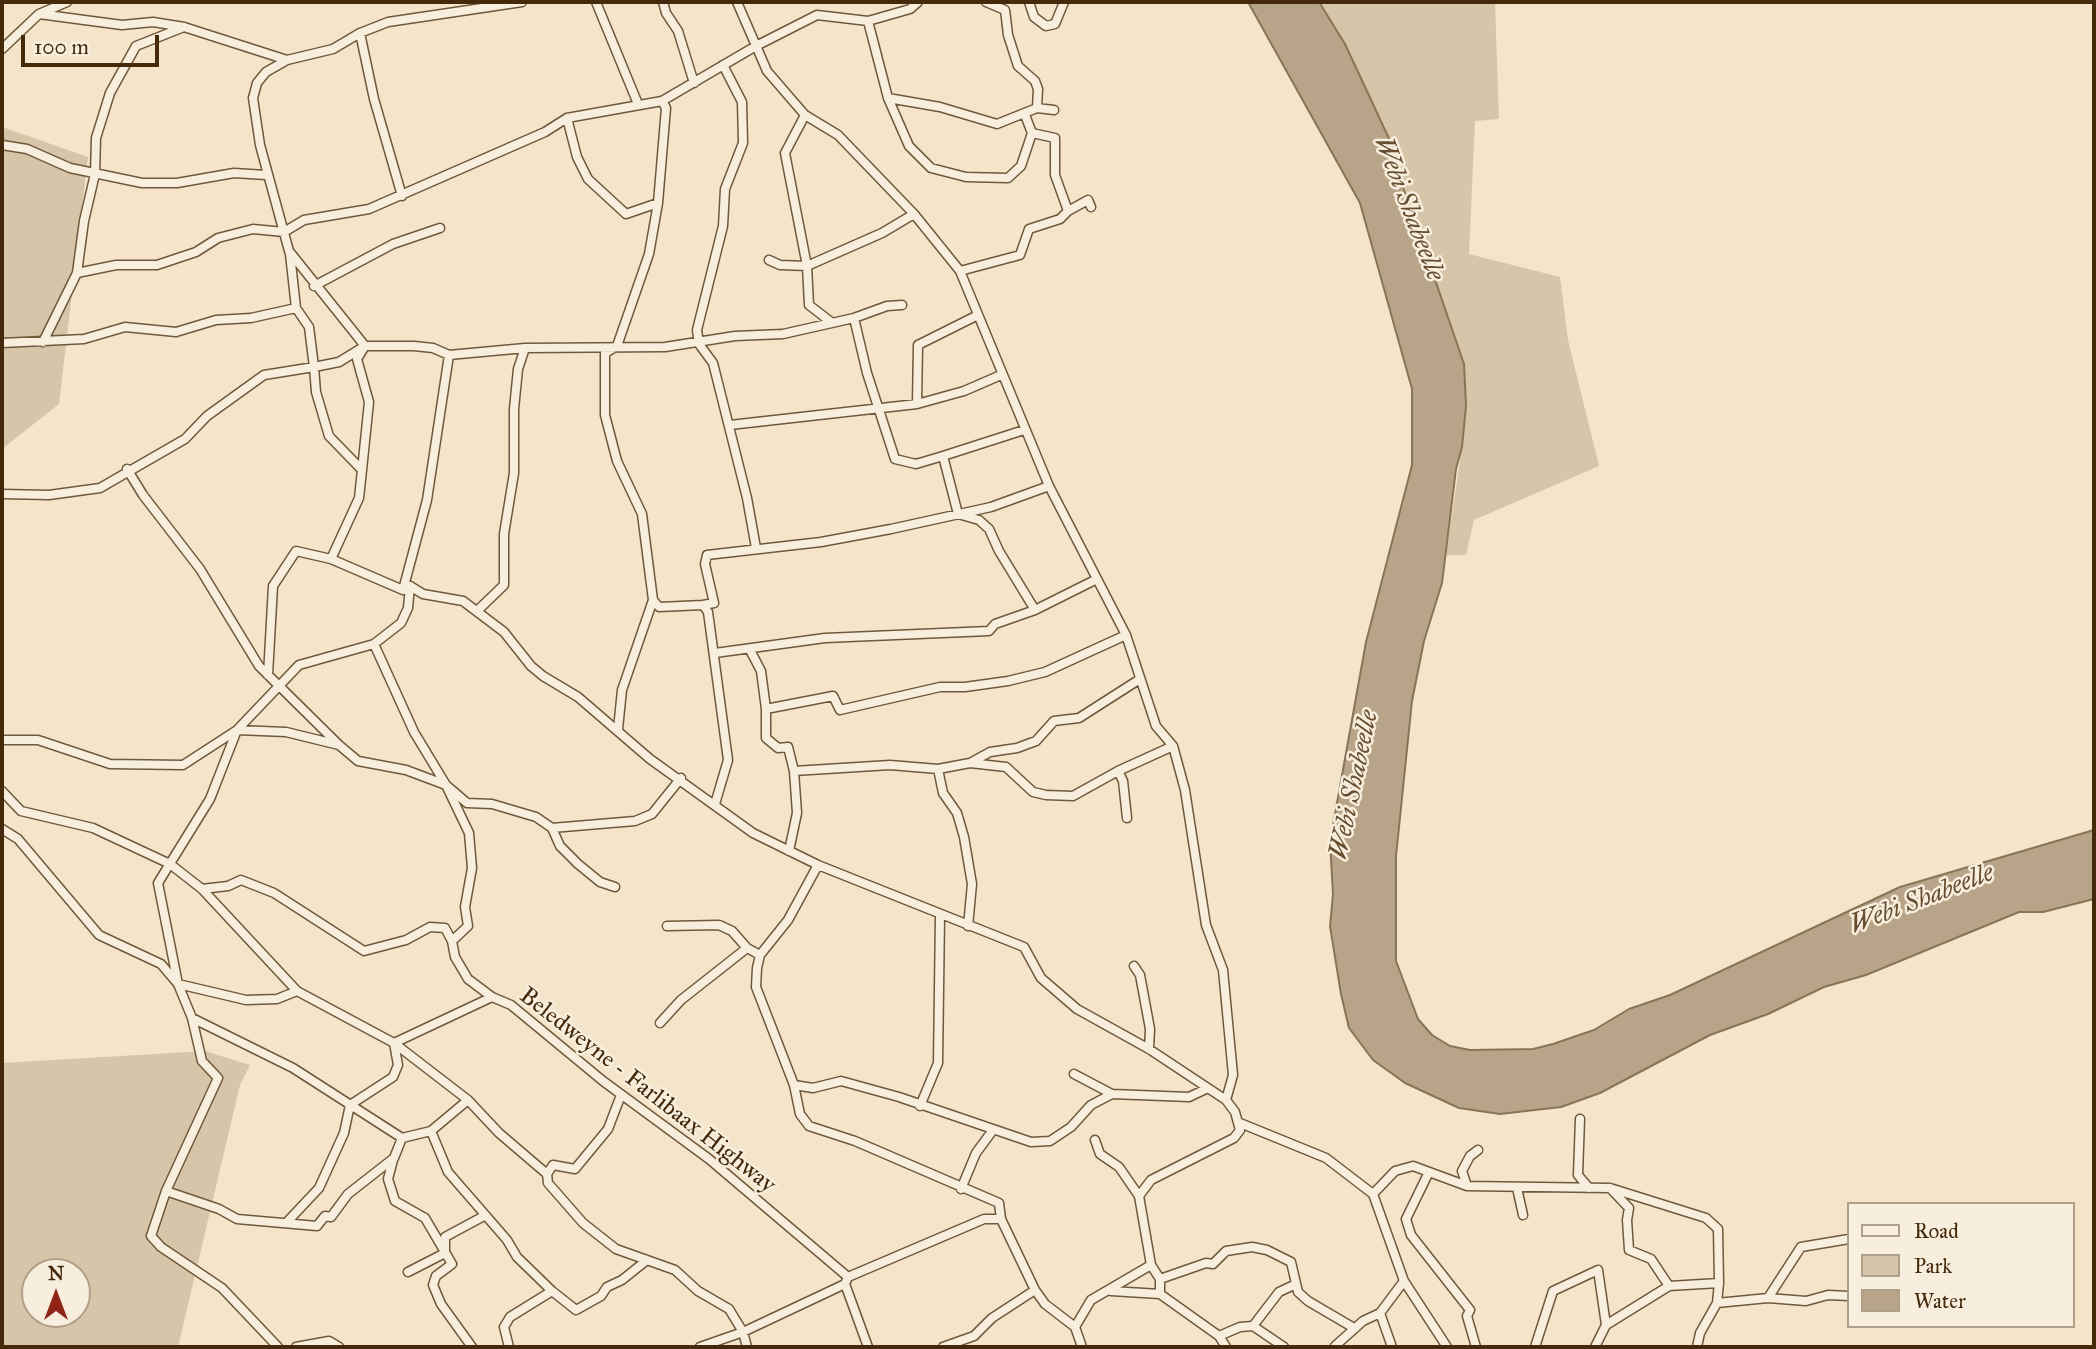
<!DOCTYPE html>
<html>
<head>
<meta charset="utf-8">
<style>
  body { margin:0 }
  #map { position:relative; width:2096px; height:1349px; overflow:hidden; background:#f4e5ca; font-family:"IM FELL Great Primer",serif }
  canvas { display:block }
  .frame { position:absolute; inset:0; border:4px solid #44290a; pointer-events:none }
  .legend { position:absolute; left:1847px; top:1202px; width:228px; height:126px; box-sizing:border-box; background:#f8eedd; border:2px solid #b09f89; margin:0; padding:9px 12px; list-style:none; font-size:21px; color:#44290a }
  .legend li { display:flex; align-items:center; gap:14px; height:35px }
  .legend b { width:35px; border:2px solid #b09f89 }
  .north { position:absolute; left:21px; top:1258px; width:70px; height:70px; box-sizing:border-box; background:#f8eedd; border:2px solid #b09f89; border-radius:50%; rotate:0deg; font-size:19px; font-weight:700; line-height:28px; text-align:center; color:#44290a }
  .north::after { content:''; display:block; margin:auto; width:24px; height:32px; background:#8f2418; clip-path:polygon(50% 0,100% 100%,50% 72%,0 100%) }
  .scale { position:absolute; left:21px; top:35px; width:138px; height:32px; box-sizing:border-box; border:4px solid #44290a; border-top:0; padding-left:9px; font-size:21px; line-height:24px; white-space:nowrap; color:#44290a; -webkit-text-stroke:5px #f8eedd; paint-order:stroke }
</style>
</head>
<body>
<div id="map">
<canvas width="2096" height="1349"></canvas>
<div class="frame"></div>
<ul class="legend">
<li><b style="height:9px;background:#f8eedd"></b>Road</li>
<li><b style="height:19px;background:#d6c5a9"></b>Park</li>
<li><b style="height:19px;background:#b8a589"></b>Water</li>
</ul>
<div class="north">N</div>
<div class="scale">100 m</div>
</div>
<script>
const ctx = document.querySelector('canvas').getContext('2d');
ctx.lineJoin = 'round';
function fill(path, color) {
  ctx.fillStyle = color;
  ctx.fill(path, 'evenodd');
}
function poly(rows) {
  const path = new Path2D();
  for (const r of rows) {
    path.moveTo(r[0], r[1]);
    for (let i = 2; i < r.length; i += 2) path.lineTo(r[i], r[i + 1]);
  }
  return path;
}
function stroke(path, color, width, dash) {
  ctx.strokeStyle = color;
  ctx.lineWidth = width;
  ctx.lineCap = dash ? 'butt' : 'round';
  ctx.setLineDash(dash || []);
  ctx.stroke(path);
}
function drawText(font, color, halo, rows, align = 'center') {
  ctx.font = font + ' "IM FELL Great Primer",serif';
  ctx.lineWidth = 5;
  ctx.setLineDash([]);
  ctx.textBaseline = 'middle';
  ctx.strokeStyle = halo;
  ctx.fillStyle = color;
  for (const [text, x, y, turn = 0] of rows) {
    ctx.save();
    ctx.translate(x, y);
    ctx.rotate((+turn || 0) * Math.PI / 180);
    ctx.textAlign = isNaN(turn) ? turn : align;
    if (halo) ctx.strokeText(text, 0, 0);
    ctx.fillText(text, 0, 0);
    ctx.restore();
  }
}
fill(poly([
  [1319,2,1495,2,1499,119,1475,121,1469,254,1560,277,1568,340,1599,466,1474,520,1466,555,1446,555,1462,447,1464,364,1385,127,1345,44],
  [2,127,88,157,59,404,2,449],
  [205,1051,250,1065,240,1085,178,1347,2,1347,2,1063],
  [35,1272,77,1272,77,1314,35,1314]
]), '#d6c5a9');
const water = poly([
  [1248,2,1319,2,1345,44,1393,147,1397,169,1464,364,1466,406,1462,447,1456,469,1442,583,1424,641,1412,701,1396,856,1396,961,1418,1019,1432,1035,1450,1046,1470,1050,1533,1049,1553,1044,1594,1030,1629,1009,1670,995,1900,887,2094,830,2094,899,2043,912,2019,912,1866,975,1824,987,1768,1014,1710,1035,1600,1093,1561,1107,1500,1114,1459,1108,1405,1083,1373,1060,1349,1028,1341,994,1330,926,1333,894,1330,842,1366,642,1412,465,1412,389,1360,203,1248,2]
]);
fill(water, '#b8a589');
stroke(water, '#8a7356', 2);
const street = poly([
  [522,2,388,22,360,33,333,49,287,60,266,72,257,83,253,98,260,145,289,251,365,346,414,346,433,348,449,355,525,348,665,347,735,336,783,334,854,318,887,306,902,305],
  [596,2,638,104],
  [663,2,666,13,678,31,694,83],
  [737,2,767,71,805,115,838,135,914,214,960,271,1049,486,1126,635,1156,726,1173,746,1185,790,1206,925,1223,970,1233,1075,1226,1100,1235,1112,1240,1130,1234,1138,1151,1180,1139,1196,1151,1265,1091,1300,1075,1327],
  [986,2,1005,10,1008,35,1018,66,1035,81,1038,89,1037,108],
  [1029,2,1034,17,1046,26,1055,24,1064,2],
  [39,14,122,25,153,22,184,27,287,60],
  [868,21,888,98,909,146,931,168,966,177,1008,178,1021,166,1032,133,1025,115],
  [360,33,374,99,402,196],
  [2,49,39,14,67,2],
  [723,65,742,102,743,143,725,189,723,226,697,330,699,344,713,363,747,498,756,548],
  [888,98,940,107,997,124,1037,108,1054,110],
  [662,101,666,108,658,203,649,254,617,346,605,353,605,415,617,461,642,514,653,600,659,607,703,605,708,612,728,760,715,804],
  [805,115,785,153,807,266,809,305,831,322],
  [567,118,577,157,588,179,626,214,658,203],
  [1032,133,1055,138,1055,175,1068,211],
  [2,145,27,149,70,168,142,183,177,183,234,173,266,175],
  [769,260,780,265,807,266,882,233,914,214],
  [960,271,1020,255,1029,229,1060,219,1068,211,1088,200,1091,207],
  [77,273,116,265,157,265,196,252,218,238,253,229,284,232,304,220,369,209,545,132,567,118,662,101,756,46,817,15,868,21,910,9,918,2],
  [314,286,393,244,440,228],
  [854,318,867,373,895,459,916,464,943,456,958,514,979,520,989,529,999,551,1035,610],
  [43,342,77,273,84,221,95,174,96,138,110,93,136,46,184,27],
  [2,343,84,339,125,327,176,332,216,320,251,318,296,308,290,254],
  [449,355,427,500,403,590,410,586,423,594,463,601,504,632,531,666,543,676,578,697,650,759,753,833,818,865,1024,947,1041,978,1077,1009,1149,1049,1226,1100],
  [917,404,918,345,978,315],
  [730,425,917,404,964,391,1001,375],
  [943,456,1024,430],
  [127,469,143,495,200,569,259,666,339,745],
  [2,494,49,495,100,488,185,439,207,416,264,375,314,367,339,362,365,346,357,359,369,402,362,470,329,436,316,392,314,367,309,327,296,308],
  [331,559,403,590],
  [703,605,714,603,705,564,707,555,821,542,891,529,991,507,1049,486],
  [477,611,504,585,504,534,514,473,514,409,518,369,525,348],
  [374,644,414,732,446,785,469,833,472,868,465,907,468,926,452,941,455,957,468,979,492,997],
  [750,650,761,671,766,709,766,738,778,748,788,747,794,771,797,813,789,851],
  [715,653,825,638,989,631,995,624,1035,610,1097,579],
  [268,675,273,586,296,551,331,559,359,498,362,470],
  [766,709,833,696,840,710,940,687,965,687,1008,681,1045,672,1126,635],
  [618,729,622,690,653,600],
  [2,740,38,740,110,764,183,765,237,730,286,732,339,745,358,761,406,770,446,785,467,803,492,804,536,817,552,828,635,821,652,814,681,778],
  [970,763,1006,767,1033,792,1046,795,1073,796,1118,771,1123,781,1127,818],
  [938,769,943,793,957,813,964,837,972,884,968,926],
  [794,771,890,765,938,769,970,763,990,752,1017,748,1036,741,1054,721,1079,718,1140,679],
  [1118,771,1173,746],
  [2,791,21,811,93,828,170,864,202,889,297,991],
  [552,828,560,846,578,864,600,882,615,887],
  [2,829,18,839,99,935,161,964,178,984,246,1000,277,999,297,991,394,1043,492,997,511,1005,603,1081,709,1159,848,1277,984,1219,1001,1219,1035,1290,1045,1304,1075,1327,1082,1347],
  [818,865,788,920,760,955,757,968,756,987,794,1085,800,1114,809,1126,855,1141,999,1203,1001,1219],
  [202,889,228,886,241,880,274,893,364,951,406,940,430,927,445,928,452,941],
  [667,926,719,925,732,931,747,948,760,955],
  [1134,966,1140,975,1150,1029,1149,1049],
  [192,1018,293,1068,402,1138],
  [660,1023,681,1000,747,948],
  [394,1043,468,1100],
  [1074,1074,1112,1094,1189,1097,1206,1089],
  [794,1085,813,1088,841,1081,899,1097,1031,1142,1050,1141,1071,1127,1091,1105,1112,1094],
  [621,1095,608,1129,575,1169,553,1165,547,1174,548,1183,583,1223,616,1249,675,1270,698,1291,729,1309,743,1332,747,1347],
  [920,1106,938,1063,940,916],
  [1580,1119,1578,1175,1589,1188],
  [1240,1130,1240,1123,1326,1158,1373,1194,1404,1281,1447,1347],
  [431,1131,448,1172,507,1240,517,1257,552,1291],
  [1095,1140,1100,1154,1119,1167,1139,1196],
  [393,1160,388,1179,395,1201,425,1218,452,1264,436,1276,433,1285,441,1304,472,1347],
  [1429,1172,1406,1219,1411,1235,1470,1310,1467,1316,1476,1347],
  [1467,1186,1462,1171,1470,1156,1478,1150],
  [1517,1188,1523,1215],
  [1610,1188,1629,1208,1627,1220,1629,1250,1651,1259,1669,1286],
  [961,1189,976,1153,993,1130],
  [166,1191,219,1209,237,1219,317,1226,325,1216,331,1217,348,1194,394,1158,402,1138,431,1131,468,1100,499,1133,547,1174],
  [1373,1194,1395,1171,1413,1166,1467,1186,1610,1188,1706,1218,1718,1229,1719,1283,1717,1303,1700,1333,1697,1347],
  [288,1221,319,1188,344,1133,350,1105,393,1077,398,1065,394,1043],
  [1151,1265,1160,1279,1160,1294,1219,1336,1226,1347],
  [408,1272,445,1253,445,1237,484,1216],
  [1160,1279,1206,1263,1213,1264,1226,1251,1252,1247,1267,1250,1291,1262,1298,1292,1308,1301,1354,1328],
  [845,1284,868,1347],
  [1111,1291,1160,1294],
  [1768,1298,1801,1247,1849,1239],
  [1717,1303,1768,1298,1806,1301,1828,1295,1849,1296],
  [1380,1313,1392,1347],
  [1606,1325,1669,1286,1719,1283],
  [1253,1326,1284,1347],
  [1219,1336,1240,1327,1253,1326,1279,1292,1296,1284],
  [1335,1346,1363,1321,1380,1313,1404,1281],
  [278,1347,222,1288,161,1247,151,1236,166,1191,218,1078,202,1061,192,1018,178,984,158,883,210,799,237,730,299,665,374,644,401,623,408,608,410,586],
  [296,1347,329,1341,339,1347],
  [509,1347,504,1327,510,1317,552,1291,576,1310,601,1296,607,1287,622,1280,647,1260],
  [700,1347,743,1332,845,1284,848,1277],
  [943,1347,974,1336,992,1318,1035,1290],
  [1535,1347,1553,1291,1598,1270,1606,1325,1595,1347]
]);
stroke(street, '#70583a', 11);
stroke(street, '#f8eedd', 8);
drawText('24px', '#44290a', '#f8eedd', [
  ["Beledweyne - Farlibaax Highway",647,1091,38]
]);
drawText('italic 26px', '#674e30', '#f8eedd', [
  ["Webi Shabeelle",1408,209,69],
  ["Webi Shabeelle",1355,785,-78],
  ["Webi Shabeelle",1922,900,-21]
]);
</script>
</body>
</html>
